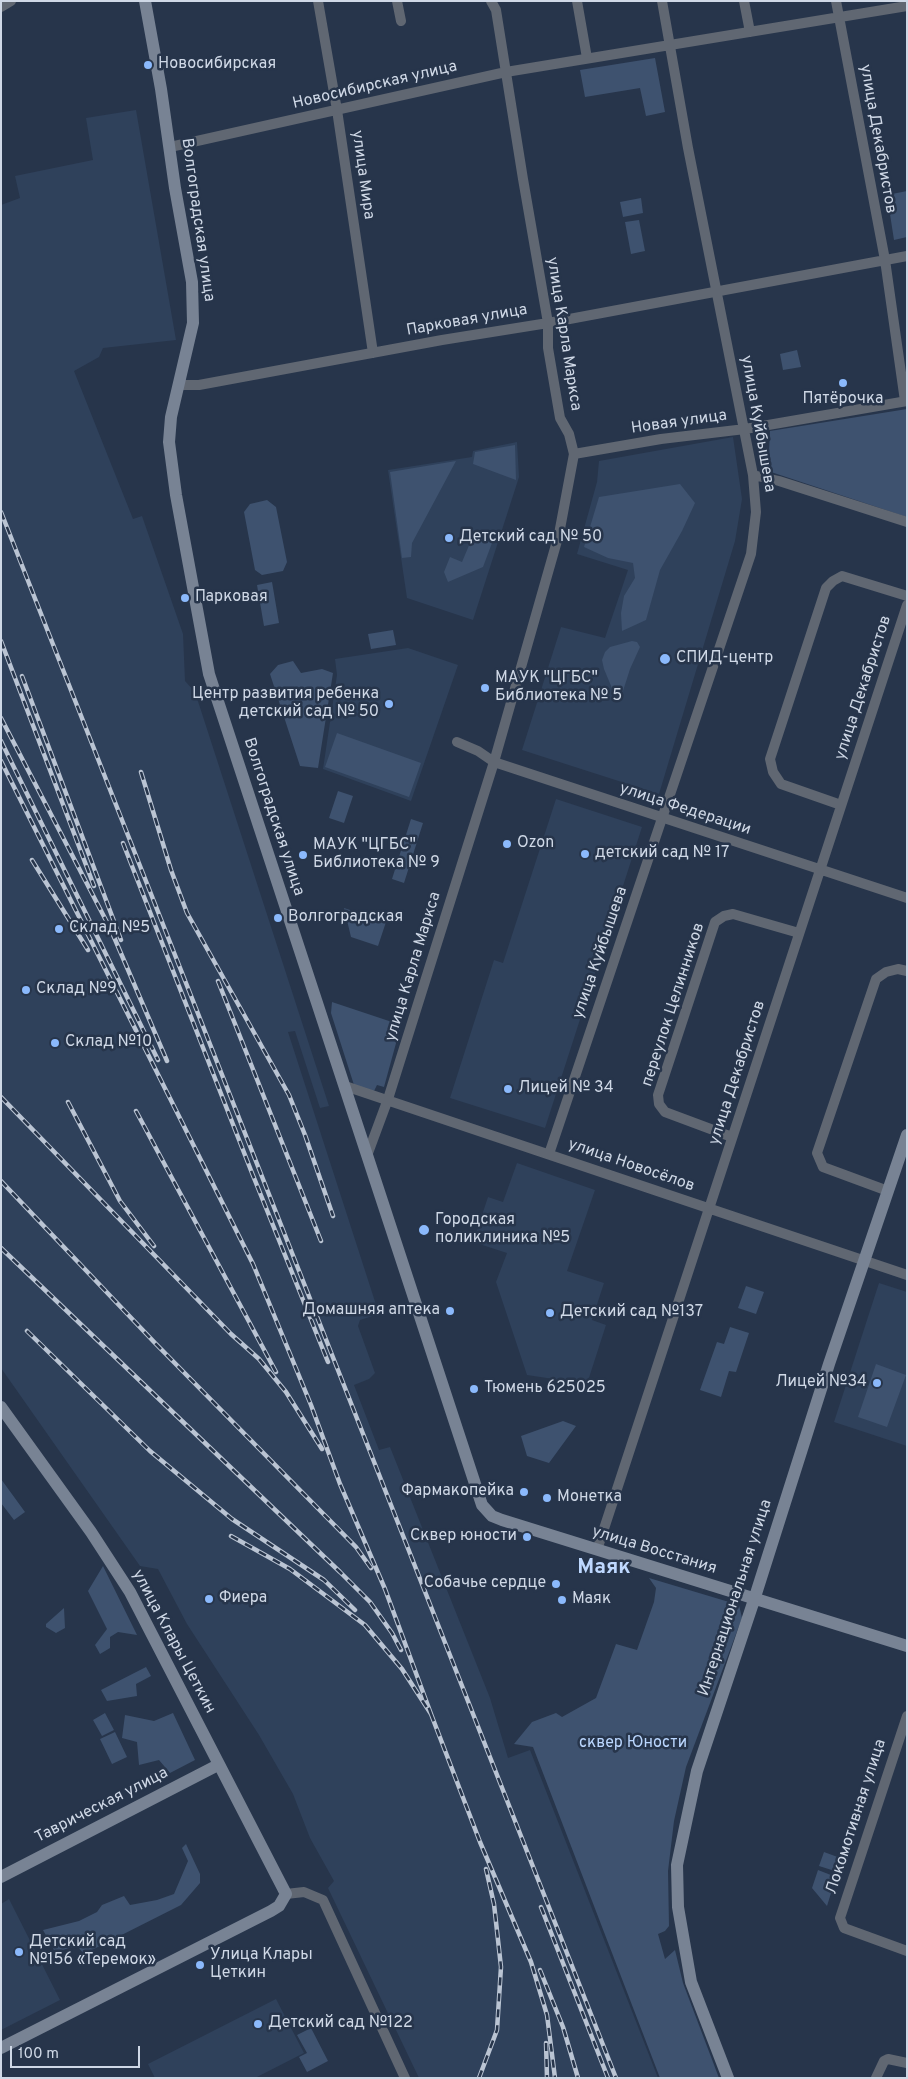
<!DOCTYPE html>
<html>
<head>
<meta charset="utf-8">
<style>
  body { margin:0 }
  #map { position:relative; width:908px; height:2079px; overflow:hidden; background:#27354b; font-family:Overpass,sans-serif }
  canvas { display:block }
  .frame { position:absolute; inset:0; border:2px solid #cfd8e6; pointer-events:none }
  .scale { position:absolute; left:10px; top:2046px; width:130px; height:22px; box-sizing:border-box; border:2px solid #cfd8e6; border-top:0; padding-left:6px; font-size:15px; line-height:18px; white-space:nowrap; color:#cfd8e6; -webkit-text-stroke:4px #27354b; paint-order:stroke }
</style>
</head>
<body>
<div id="map">
<canvas width="908" height="2079"></canvas>
<div class="frame"></div>
<div class="scale">100 m</div>
</div>
<script>
const ctx = document.querySelector('canvas').getContext('2d');
ctx.lineJoin = 'round';
function fill(path, color) {
  ctx.fillStyle = color;
  ctx.fill(path, 'evenodd');
}
function poly(rows) {
  const path = new Path2D();
  for (const r of rows) {
    path.moveTo(r[0], r[1]);
    for (let i = 2; i < r.length; i += 2) path.lineTo(r[i], r[i + 1]);
  }
  return path;
}
function stroke(path, color, width, dash) {
  ctx.strokeStyle = color;
  ctx.lineWidth = width;
  ctx.lineCap = dash ? 'butt' : 'round';
  ctx.setLineDash(dash || []);
  ctx.stroke(path);
}
function drawText(font, color, halo, rows, align = 'center') {
  ctx.font = font + ' Overpass,sans-serif';
  ctx.lineWidth = 5;
  ctx.setLineDash([]);
  ctx.textBaseline = 'middle';
  ctx.strokeStyle = halo;
  ctx.fillStyle = color;
  for (const [text, x, y, turn = 0] of rows) {
    ctx.save();
    ctx.translate(x, y);
    ctx.rotate((+turn || 0) * Math.PI / 180);
    ctx.textAlign = isNaN(turn) ? turn : align;
    if (halo) ctx.strokeText(text, 0, 0);
    ctx.fillText(text, 0, 0);
    ctx.restore();
  }
}
fill(poly([
  [136,110,176,340,103,348,99,357,74,371,133,519,142,516,183,634,185,681,195,692,329,1106,320,1108,295,1031,288,1032,379,1314,360,1320,358,1326,375,1373,369,1379,354,1385,379,1450,390,1447,490,1698,508,1758,530,1750,658,2078,419,2078,328,1888,334,1881,310,1838,293,1794,259,1735,187,1624,158,1569,140,1566,1,1368,1,205,20,198,15,176,93,160,86,118],
  [733,437,742,499,735,541,659,794,522,750,561,627,605,638,628,570,577,554,597,482,599,461],
  [517,442,519,477,473,620,407,598,388,470,472,457,473,451],
  [408,648,458,665,411,801,323,769,337,675,335,659],
  [556,799,642,827,545,1128,450,1098,494,960,503,963],
  [517,1163,595,1190,567,1271,604,1283,592,1320,606,1325,587,1384,527,1375,496,1282,507,1253,473,1242,488,1197,503,1202],
  [879,1283,907,1292,907,1446,834,1422],
  [9,1899,60,2000,1,2030,1,1904],
  [276,1999,304,2053,255,2078,155,2078,148,2064]
]), '#2f415b');
fill(poly([
  [655,58,665,112,646,116,640,88,585,97,580,70],
  [907,191,907,237,894,240,887,195],
  [641,198,643,213,623,217,620,202],
  [639,220,645,251,631,254,625,222],
  [797,350,801,367,783,370,780,354],
  [907,409,907,517,768,471,770,431],
  [515,445,516,480,473,464,475,452],
  [456,461,412,543,411,557,402,558,390,472],
  [680,484,695,503,682,531,660,570,646,620,622,631,621,613,624,596,635,578,633,563,608,558,584,547,599,497],
  [267,500,276,507,287,562,283,571,262,575,255,570,244,512,250,504],
  [473,536,492,543,483,567,448,582,444,572,450,557,462,562],
  [272,582,279,623,264,626,257,585],
  [393,630,396,645,371,649,368,634],
  [632,641,637,642,640,647,630,669,623,691,619,694,614,693,604,669,602,660,605,652,610,647],
  [293,661,301,673,322,669,333,673,318,768,300,766,270,674,278,665],
  [337,733,421,763,409,797,325,767],
  [338,791,353,796,344,823,329,818],
  [411,819,423,823,404,883,392,879],
  [344,908,386,922,378,946,351,937],
  [332,1002,401,1025,384,1087,377,1085,374,1091,354,1085,331,1013],
  [746,1286,764,1292,756,1314,738,1308],
  [730,1327,749,1333,736,1372,729,1371,721,1397,700,1390,717,1342,724,1344],
  [876,1364,906,1375,887,1427,858,1417],
  [563,1421,576,1426,549,1463,527,1456,521,1436],
  [1,1479,25,1512,14,1520,1,1503],
  [103,1566,137,1635,118,1632,110,1637,110,1648,100,1654,95,1645,107,1629,88,1591],
  [649,1578,739,1605,742,1618,686,1767,674,1821,668,1871,669,1926,665,1931,658,1934,665,1959,675,1950,683,1983,719,2078,660,2078,533,1747,514,1744,532,1722,556,1713,562,1717,596,1698,616,1644,637,1650,654,1602,656,1588],
  [64,1608,65,1628,56,1633,46,1627,46,1624],
  [146,1667,151,1676,136,1684,137,1696,107,1701,101,1690],
  [105,1713,114,1730,102,1736,93,1720],
  [173,1713,195,1760,170,1773,159,1760,139,1765,137,1742,122,1738,125,1715,154,1721],
  [115,1732,127,1757,112,1764,100,1739],
  [186,1844,200,1874,200,1883,181,1905,84,1954,77,1946,55,1952,43,1930,79,1921,97,1912,102,1905,124,1896,130,1905,157,1900,174,1894,188,1861,182,1848],
  [824,1852,843,1859,838,1872,819,1866],
  [818,1870,836,1877,827,1906,812,1888],
  [311,2028,328,2061,307,2072,299,2057,307,2053,297,2035]
]), '#3e526f');
stroke(poly([
  [318,1,337,110,373,353],
  [397,1,401,21],
  [577,1,587,58],
  [744,1,750,32],
  [836,1,885,260,905,401],
  [1,7,11,1],
  [170,147,506,72,907,6],
  [180,385,199,385,442,340,548,323,907,256],
  [574,454,661,439,745,429,907,401],
  [753,475,779,481,907,522],
  [457,742,478,751,494,762,907,898],
  [841,805,781,784,773,772,770,759,826,588,833,581,842,576,907,596],
  [345,1086,907,1275],
  [732,1137,665,1112,659,1104,658,1095,715,922,724,916,733,914,799,933],
  [368,1153,388,1099,494,762,559,534,574,454,569,434,560,418,548,348,548,323,523,179,496,10,491,1],
  [549,1154,751,554,756,512,753,475,688,148,662,1],
  [888,1191,823,1167,817,1153,876,979,886,972,898,969,907,971],
  [597,1550,907,605],
  [907,1716,840,1918,844,1928,907,1951],
  [286,1894,304,1892,323,1900,405,2078],
  [876,2078,884,2061,888,2059,907,2063]
]), '#606772', 10);
stroke(poly([
  [145,1,161,89,175,188,192,282,193,323,171,417,169,442,176,495,209,674,482,1505,492,1516,502,1520,907,1646],
  [1,1407,91,1532,130,1592,286,1894,279,1906,271,1911,1,2048],
  [1,1877,218,1765],
  [728,2078,691,1982,678,1907,677,1865,697,1771,754,1600,829,1364,907,1135]
]), '#788394', 12);
const rail = poly([
  [1,512,616,2078],
  [1,641,94,886],
  [22,676,121,940],
  [1,718,111,930,167,1061],
  [1,741,158,1060],
  [1,761,253,1264,311,1405,340,1484,385,1589,431,1714],
  [141,772,171,870,187,913,289,1095,305,1135,333,1216],
  [123,843,252,1173,328,1362],
  [32,860,88,950],
  [218,981,321,1241],
  [1,1097,231,1334,259,1359,286,1392,322,1449],
  [68,1102,120,1201,154,1246],
  [136,1111,276,1372],
  [1,1181,155,1343,356,1547,371,1568],
  [1,1248,340,1572,370,1602,392,1633,401,1650],
  [27,1331,150,1451,232,1519,324,1580,355,1610],
  [231,1536,290,1569,365,1625,402,1669,431,1714,480,1842,531,1962,547,2015,555,2078],
  [541,1907,608,2078],
  [540,1970,563,2027,578,2078],
  [546,2043,547,2078],
  [479,2078,497,2030,501,1967,494,1904,486,1869]
]);
stroke(rail, '#bac4d3', 4.5);
stroke(rail, '#27354b', 2.5, [8]);
for (const [x, y, r, color] of [
  [148,65,5,"#8bb9fc"],
  [843,383,5,"#8bb9fc"],
  [449,538,5,"#8bb9fc"],
  [185,598,5,"#8bb9fc"],
  [665,659,6,"#8bb9fc"],
  [485,688,5,"#8bb9fc"],
  [389,704,5,"#8bb9fc"],
  [507,844,5,"#8bb9fc"],
  [585,854,5,"#8bb9fc"],
  [303,855,5,"#8bb9fc"],
  [278,918,5,"#8bb9fc"],
  [59,929,5,"#8bb9fc"],
  [26,990,5,"#8bb9fc"],
  [55,1043,5,"#8bb9fc"],
  [508,1089,5,"#8bb9fc"],
  [424,1230,6,"#8bb9fc"],
  [450,1311,5,"#8bb9fc"],
  [550,1313,5,"#8bb9fc"],
  [877,1383,5,"#8bb9fc"],
  [474,1389,5,"#8bb9fc"],
  [524,1492,5,"#8bb9fc"],
  [547,1498,5,"#8bb9fc"],
  [527,1537,5,"#8bb9fc"],
  [556,1584,5,"#8bb9fc"],
  [209,1599,5,"#8bb9fc"],
  [562,1600,5,"#8bb9fc"],
  [19,1952,5,"#8bb9fc"],
  [200,1965,5,"#8bb9fc"],
  [258,2024,5,"#8bb9fc"]
]) {
  const dot = new Path2D();
  dot.arc(x, y, r, 0, 2 * Math.PI);
  ctx.fillStyle = color;
  ctx.fill(dot);
  stroke(dot, '#27354b', 2);
}
drawText('16px', '#cfd8e6', '#27354b', [
  ["Новосибирская",158,65],
  ["Пятёрочка",843,400,"center"],
  ["Детский сад № 50",459,538],
  ["Парковая",195,598],
  ["СПИД-центр",676,659],
  ["МАУК \"ЦГБС\"",495,679],
  ["Библиотека № 5",495,697],
  ["Центр развития ребенка",379,695,"right"],
  ["детский сад № 50",379,713,"right"],
  ["Ozon",517,844],
  ["МАУК \"ЦГБС\"",313,846],
  ["Библиотека № 9",313,864],
  ["детский сад № 17",595,854],
  ["Волгоградская",288,918],
  ["Склад №5",69,929],
  ["Склад №9",36,990],
  ["Склад №10",65,1043],
  ["Лицей № 34",518,1089],
  ["Городская",435,1221],
  ["поликлиника №5",435,1239],
  ["Домашняя аптека",440,1311,"right"],
  ["Детский сад №137",560,1313],
  ["Лицей №34",867,1383,"right"],
  ["Тюмень 625025",484,1389],
  ["Фармакопейка",514,1492,"right"],
  ["Монетка",557,1498],
  ["Сквер юности",517,1537,"right"],
  ["Собачье сердце",546,1584,"right"],
  ["Фиера",219,1599],
  ["Маяк",572,1600],
  ["Детский сад",29,1943],
  ["№156 «Теремок»",29,1961],
  ["Улица Клары",210,1956],
  ["Цеткин",210,1974],
  ["Детский сад №122",268,2024]
], 'left');
drawText('16px', '#cfd8e6', '#27354b', [
  ["Новосибирская улица",375,86,-13],
  ["улица Декабристов",877,139,80],
  ["улица Мира",362,175,82],
  ["Волгоградская улица",197,220,82],
  ["Парковая улица",467,321,-10],
  ["улица Карла Маркса",563,334,81],
  ["Новая улица",679,423,-8],
  ["улица Куйбышева",757,424,80],
  ["улица Декабристов",864,688,-72],
  ["улица Федерации",685,810,18],
  ["Волгоградская улица",273,817,72],
  ["улица Куйбышева",601,953,-71],
  ["улица Карла Маркса",414,967,-73],
  ["переулок Целинников",674,1005,-72],
  ["улица Декабристов",738,1073,-72],
  ["улица Новосёлов",631,1166,19],
  ["улица Восстания",654,1551,17],
  ["Интернациональная улица",736,1598,-72],
  ["улица Клары Цеткин",173,1642,62],
  ["Таврическая улица",102,1806,-27],
  ["Локомотивная улица",857,1817,-72]
]);
drawText('16px', '#bad6fe', '#27354b', [
  ["сквер Юности",633,1744]
]);
drawText('bold 21px', '#bed8ff', '#27354b', [
  ["Маяк",604,1569]
]);
</script>
</body>
</html>
